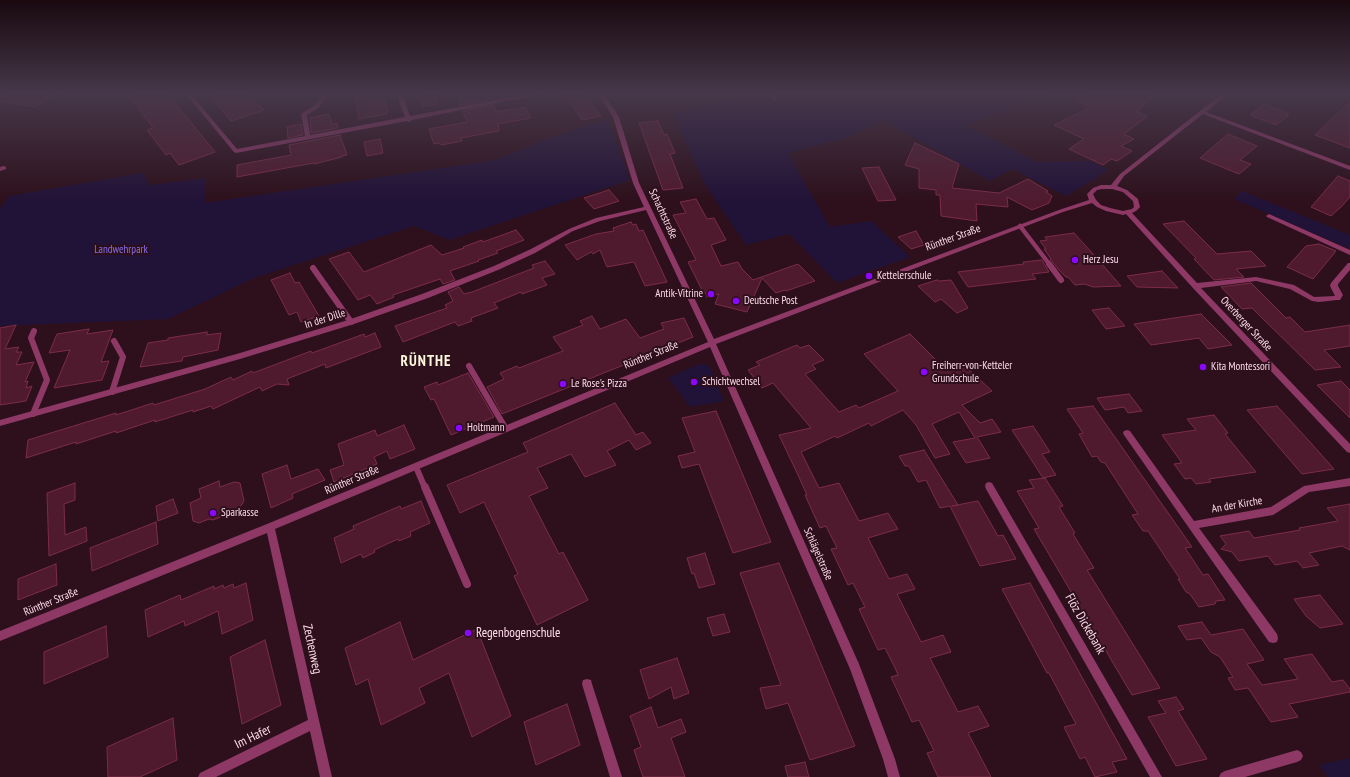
<!DOCTYPE html>
<html>
<head>
<meta charset="utf-8">
<style>
  body { margin:0 }
  canvas { display:block; background:#2d101b }
</style>
</head>
<body>
<canvas width="1350" height="777"></canvas>
<script>
const ctx = document.querySelector('canvas').getContext('2d');
ctx.lineJoin = 'round';
function fill(path, color) {
  ctx.fillStyle = color;
  ctx.fill(path, 'evenodd');
}
function poly(rows) {
  const path = new Path2D();
  for (const r of rows) {
    path.moveTo(r[0], r[1]);
    for (let i = 2; i < r.length; i += 2) path.lineTo(r[i], r[i + 1]);
  }
  return path;
}
function stroke(path, color, width, dash) {
  ctx.strokeStyle = color;
  ctx.lineWidth = width;
  ctx.lineCap = dash ? 'butt' : 'round';
  ctx.setLineDash(dash || []);
  ctx.stroke(path);
}
function drawText(font, color, halo, rows, align = 'center') {
  ctx.font = font + ' "PT Sans Narrow",sans-serif';
  ctx.lineWidth = 4;
  ctx.setLineDash([]);
  ctx.textBaseline = 'middle';
  ctx.strokeStyle = halo;
  ctx.fillStyle = color;
  for (const [text, x, y, turn = 0] of rows) {
    ctx.save();
    ctx.translate(x, y);
    ctx.rotate((+turn || 0) * Math.PI / 180);
    ctx.textAlign = isNaN(turn) ? turn : align;
    if (halo) ctx.strokeText(text, 0, 0);
    ctx.fillText(text, 0, 0);
    ctx.restore();
  }
}
fill(poly([
  [756,93,769,104,785,101,780,96,781,93,1043,93,966,126,1037,162,1090,161,1109,170,1066,196,1013,169,990,181,884,120,849,137,788,153,830,227,871,221,910,257,837,283,789,234,746,245,705,185,673,113],
  [608,119,630,180,449,240,414,226,254,278,168,319,0,326,0,208,9,196,142,173,150,185,206,178,205,203,496,160,555,136],
  [1242,191,1350,235,1350,249,1234,199],
  [699,364,705,364,710,367,724,401,690,407,668,378],
  [1350,758,1350,777,1328,777,1319,765]
]), '#211237');
const building = poly([
  [0,93,59,93,35,107,0,101,0,93],
  [127,93,167,93,215,152,179,165,170,153,166,155,147,130,153,128,127,93],
  [208,93,247,93,264,110,231,121,208,93],
  [417,93,433,93,438,104,423,107,417,93],
  [564,93,583,93,601,116,582,120,564,93],
  [1089,93,1160,93,1136,111,1148,116,1124,134,1134,139,1121,146,1132,151,1117,161,1111,159,1103,165,1069,149,1084,139,1054,125,1091,107,1077,101,1089,93],
  [487,94,490,100,460,105,458,99,487,94],
  [367,96,368,101,381,98,382,100,384,99,388,111,386,112,387,114,359,119,355,97,367,96],
  [1350,102,1350,148,1315,135,1350,102],
  [1264,104,1289,113,1286,115,1288,116,1276,125,1250,115,1264,104],
  [493,105,496,112,525,107,531,118,498,124,499,131,461,138,462,141,441,145,439,143,434,144,429,129,467,122,463,111,493,105],
  [329,114,332,124,337,123,338,128,311,133,310,118,329,114],
  [658,121,664,135,667,134,675,153,670,154,683,188,663,190,639,123,658,121],
  [301,124,303,135,288,138,287,127,301,124],
  [1228,134,1257,146,1240,160,1251,164,1239,174,1200,158,1228,134],
  [340,135,347,155,342,156,342,157,314,164,314,163,237,177,237,165,291,155,289,145,340,135],
  [380,139,383,153,367,156,364,142,380,139],
  [915,143,959,164,952,188,999,193,1028,179,1048,191,1046,192,1052,196,1049,203,1032,210,1007,197,1008,207,976,204,977,221,941,216,940,195,936,195,936,190,919,188,919,169,905,165,915,143],
  [879,167,896,200,878,201,862,168,879,167],
  [1338,176,1350,181,1350,197,1342,206,1331,216,1311,207,1338,176],
  [609,190,619,201,594,209,584,198,609,190],
  [696,199,707,219,714,218,726,240,711,245,721,266,738,262,742,269,753,280,798,264,815,281,786,291,785,290,776,293,762,278,747,312,715,304,719,294,707,297,705,292,703,292,688,262,696,260,673,215,686,213,680,202,696,199],
  [1184,221,1217,254,1251,251,1266,266,1236,269,1244,277,1214,280,1194,259,1196,258,1163,224,1184,221],
  [631,222,633,225,636,224,639,231,643,230,667,282,645,286,634,262,607,267,600,250,593,254,591,252,577,260,565,245,596,234,614,231,613,228,631,222],
  [516,230,524,240,496,251,498,253,478,260,479,261,450,271,455,280,443,284,440,279,393,295,394,297,377,304,370,295,358,300,329,259,349,252,364,272,431,245,442,255,464,248,463,247,482,240,483,242,516,230],
  [916,231,924,245,911,249,898,237,916,231],
  [1074,233,1094,255,1121,286,1093,287,1085,284,1075,285,1068,277,1066,277,1059,270,1050,259,1051,259,1044,249,1046,249,1040,241,1047,240,1045,237,1074,233],
  [1319,244,1336,251,1313,279,1287,267,1306,246,1319,244],
  [1042,260,1049,272,1032,274,1036,279,968,287,958,272,1024,264,1023,262,1042,260],
  [545,261,555,274,542,278,547,285,522,294,521,292,494,303,498,308,471,318,472,321,458,326,455,322,403,342,395,326,447,308,445,305,453,301,448,292,459,287,464,294,472,292,534,268,532,265,545,261],
  [1162,271,1178,288,1137,287,1127,276,1162,271],
  [290,273,295,283,299,282,319,316,301,322,297,312,289,315,271,280,290,273],
  [937,280,939,281,951,280,968,308,957,313,941,299,935,302,918,286,937,280],
  [1251,283,1286,318,1290,317,1305,332,1350,325,1350,346,1324,350,1341,367,1315,370,1252,308,1242,309,1221,287,1251,283],
  [1109,308,1125,326,1106,329,1092,310,1109,308],
  [1201,314,1232,345,1208,349,1199,338,1151,345,1134,324,1201,314],
  [592,316,600,329,626,319,640,338,664,329,661,323,684,318,693,337,502,414,487,387,504,379,500,373,517,366,519,368,563,351,553,337,583,325,580,321,592,316],
  [16,325,5,349,19,347,16,352,22,352,16,365,34,362,25,382,28,381,26,388,32,386,26,401,0,405,0,328,16,325],
  [89,329,87,334,113,330,101,362,109,361,102,380,54,388,70,350,49,353,57,334,89,329],
  [207,332,207,335,221,333,218,350,183,357,182,361,140,367,148,343,168,340,168,338,207,332],
  [375,333,381,347,326,368,325,364,287,379,289,385,277,384,262,391,260,387,213,409,211,406,193,412,193,410,155,422,155,420,116,433,116,431,76,444,76,442,26,458,28,440,116,413,116,415,153,403,154,405,205,389,231,377,233,380,252,371,253,373,311,351,312,353,364,334,365,337,375,333],
  [910,334,947,371,963,364,992,391,962,405,980,423,992,419,1001,432,977,437,990,458,966,463,953,442,975,438,959,412,932,424,950,454,935,458,916,425,903,410,871,426,869,423,837,438,835,436,801,452,819,488,839,483,859,521,888,513,898,529,868,538,889,579,907,574,915,589,897,594,921,642,943,635,951,652,930,658,958,712,978,706,989,726,968,733,991,777,938,777,927,753,934,751,919,720,912,722,891,677,898,675,896,670,885,648,878,650,859,609,865,607,853,583,848,585,831,549,837,548,826,526,820,528,805,495,807,495,798,475,779,435,811,428,773,383,762,388,748,370,760,365,756,362,797,345,800,348,809,345,824,360,812,365,816,369,805,374,839,412,856,405,859,408,898,391,864,354,910,334],
  [468,373,494,417,451,435,434,399,431,400,424,387,437,382,438,385,468,373],
  [1341,381,1350,390,1350,418,1317,385,1341,381],
  [1129,394,1142,411,1128,413,1124,407,1105,410,1097,398,1129,394],
  [615,403,636,435,643,432,651,443,636,450,629,440,607,451,616,465,585,477,571,454,537,468,548,488,529,496,559,554,563,552,588,600,537,625,514,576,518,574,484,502,460,513,447,485,528,452,523,443,615,403],
  [1093,406,1192,547,1185,548,1203,575,1208,574,1225,600,1216,601,1215,604,1199,607,1190,594,1186,592,1178,579,1180,579,1148,531,1143,531,1132,515,1138,514,1105,463,1101,462,1097,456,1092,457,1079,434,1083,433,1067,409,1093,406],
  [1277,406,1310,442,1334,469,1302,474,1247,410,1277,406],
  [716,411,771,542,733,553,699,464,682,468,678,456,695,452,682,418,716,411],
  [1214,415,1228,433,1225,434,1256,472,1209,479,1211,482,1196,484,1191,478,1185,479,1174,464,1182,463,1162,435,1196,430,1187,419,1214,415],
  [404,425,415,449,390,459,387,451,374,457,377,464,334,482,330,470,344,465,338,444,375,430,377,436,404,425],
  [1033,426,1050,452,1042,454,1056,475,1043,478,1012,430,1033,426],
  [924,450,958,505,952,506,978,501,998,536,1003,535,1016,559,980,566,950,506,940,508,926,480,918,482,909,466,905,466,899,456,924,450],
  [287,465,291,479,318,469,325,480,292,494,293,498,271,508,262,474,287,465],
  [1045,478,1063,506,1059,507,1075,533,1073,534,1094,568,1087,570,1160,688,1132,695,1034,529,1039,528,1017,491,1034,488,1029,480,1045,478],
  [219,481,220,487,234,482,240,483,244,501,237,512,225,511,221,517,213,520,209,519,199,523,193,521,190,503,201,498,199,489,219,481],
  [75,483,75,500,64,504,65,535,86,527,87,541,49,556,47,493,75,483],
  [173,499,178,513,158,521,156,506,173,499],
  [421,501,430,523,410,532,411,536,399,541,398,539,374,550,375,552,363,558,361,554,341,563,334,538,354,529,353,526,400,506,401,509,421,501],
  [1350,504,1350,550,1342,546,1309,553,1319,565,1303,568,1297,561,1275,565,1268,556,1239,561,1232,552,1221,549,1226,544,1220,536,1249,531,1254,538,1300,530,1299,528,1338,521,1327,508,1350,504],
  [156,522,158,544,92,571,90,548,156,522],
  [705,553,715,584,699,588,694,573,692,574,687,558,705,553],
  [779,563,855,746,810,760,788,703,766,709,760,688,781,685,740,573,779,563],
  [56,564,57,585,18,600,18,579,56,564],
  [246,583,253,620,222,634,218,611,185,626,184,621,148,637,145,610,180,595,181,600,214,586,214,589,223,585,224,588,233,584,234,588,246,583],
  [1030,583,1127,759,1112,762,1117,772,1095,777,1085,757,1080,759,1064,727,1076,724,1049,673,1047,673,1002,589,1030,583],
  [1320,595,1343,624,1320,628,1306,616,1294,599,1320,595],
  [724,614,730,632,713,636,707,618,724,614],
  [400,622,413,660,477,629,511,716,472,737,449,673,419,688,425,703,381,725,368,679,356,685,345,648,400,622],
  [1202,622,1211,635,1243,629,1264,660,1247,664,1262,685,1298,679,1284,659,1312,654,1332,682,1343,680,1350,689,1350,692,1289,704,1298,717,1271,722,1248,688,1235,690,1228,678,1233,677,1220,657,1211,652,1201,638,1187,640,1178,626,1202,622],
  [106,626,108,657,44,684,44,652,106,626],
  [265,640,281,705,242,724,230,657,265,640],
  [677,658,689,693,674,699,671,687,649,699,640,670,677,658],
  [1176,697,1184,709,1178,711,1207,759,1176,766,1148,717,1166,713,1158,701,1176,697],
  [567,704,580,745,536,765,524,722,567,704],
  [651,707,658,728,681,719,686,732,671,738,685,777,643,777,634,750,641,747,630,716,651,707],
  [173,718,177,760,140,777,108,777,107,747,173,718],
  [805,762,809,777,788,777,785,766,805,762]
]);
fill(building, '#4f1a2e');
stroke(building, '#7c2b49', 1);
stroke(poly([
  [1020,226,1050,265]
]), '#8e3866', 4.5);
stroke(poly([
  [1049,264,1061,280],
  [313,268,351,322],
  [469,366,506,429],
  [112,392,123,357,114,341],
  [33,414,47,380,31,338,34,331],
  [416,467,425,488]
]), '#8e3866', 6);
stroke(poly([
  [425,487,467,584]
]), '#8e3866', 8);
fill(poly([
  [185,93,190,93,237,149,305,136,301,114,314,106,321,98,320,93,326,93,327,98,318,108,307,115,310,135,405,117,396,93,402,93,410,116,534,93,546,93,412,120,409,122,407,121,236,153,234,152,185,93],
  [598,93,603,93,619,117,639,183,714,339,1059,210,1089,200,1087,194,1093,188,1101,185,1111,185,1120,174,1200,111,1223,93,1229,93,1206,112,1350,166,1350,170,1203,114,1124,176,1117,186,1127,190,1138,199,1140,207,1136,211,1132,213,1197,283,1256,277,1294,285,1314,297,1335,296,1330,286,1331,283,1348,263,1350,263,1350,270,1338,284,1338,286,1343,295,1340,300,1337,300,1319,302,1312,301,1290,289,1256,281,1201,288,1350,444,1350,453,1347,452,1193,288,1126,214,1123,215,1106,211,1097,207,1092,203,1063,212,716,344,859,664,895,759,900,777,888,777,883,759,850,669,710,347,275,529,332,777,320,777,310,731,216,777,198,777,200,773,308,720,267,533,0,641,0,631,267,524,708,342,646,210,600,221,573,231,535,253,498,270,428,298,354,324,240,359,0,426,0,420,240,353,348,320,422,294,494,266,531,249,569,229,596,218,644,207,633,183,613,117,598,93],
  [1102,189,1112,189,1123,192,1133,201,1134,207,1132,209,1123,211,1110,208,1101,205,1096,200,1093,194,1097,190,1102,189],
  [767,93,772,93,778,100,773,101,767,93],
  [4,166,6,167,6,169,0,171,0,167,4,166],
  [1269,214,1350,250,1350,255,1267,217,1266,216,1269,214],
  [1127,430,1130,431,1194,521,1271,507,1304,486,1350,478,1350,486,1309,492,1273,515,1199,528,1277,634,1278,638,1277,642,1273,643,1269,642,1189,528,1124,435,1123,433,1124,431,1127,430],
  [989,482,992,483,1162,777,1150,777,986,489,985,486,986,483,989,482],
  [587,679,591,680,592,684,622,777,610,777,582,684,583,680,587,679],
  [1297,750,1301,752,1303,756,1301,760,1297,762,1245,777,1219,777,1221,773,1225,771,1297,750]
]), '#8e3866');
const sky = ctx.createLinearGradient(0, 0, 0, 202);
sky.addColorStop(0, '#19090f');
sky.addColorStop(0.46, '#46374a');
sky.addColorStop(1, '#46374a00');
ctx.fillStyle = sky;
ctx.fillRect(0, 0, 1350, 202);
for (const [x, y, r, color] of [
  [1075,260,4,"#8b07ff"],
  [869,276,4,"#8b07ff"],
  [711,294,4,"#8b07ff"],
  [736,301,4,"#8b07ff"],
  [1203,367,4,"#8b07ff"],
  [924,372,4,"#8b07ff"],
  [694,382,4,"#8b07ff"],
  [563,384,4,"#8b07ff"],
  [459,428,4,"#8b07ff"],
  [213,513,4,"#8b07ff"],
  [468,633,4,"#8b07ff"]
]) {
  const dot = new Path2D();
  dot.arc(x, y, r, 0, 2 * Math.PI);
  ctx.fillStyle = color;
  ctx.fill(dot);
  stroke(dot, '#2d101b', 1.5);
}
drawText('11px', '#ffdbec', '#2d101b', [
  ["Schachtstraße",663,214,65],
  ["Rünther Straße",953,238,-20],
  ["In der Dille",325,319,-18],
  ["Overberger Straße",1246,324,47],
  ["Rünther Straße",651,355,-22],
  ["Rünther Straße",352,480,-23],
  ["An der Kirche",1237,505,-10],
  ["Schlägelstraße",818,554,66],
  ["Rünther Straße",51,602,-22]
]);
drawText('11px', '#856eea', '#2d101b', [
  ["Landwehrpark",121,250]
]);
drawText('11px', '#ffdbec', '#2d101b', [
  ["Herz Jesu",1083,260],
  ["Kettelerschule",877,276],
  ["Antik-Vitrine",703,294,"right"],
  ["Deutsche Post",744,301],
  ["Freiherr-von-Ketteler",932,366],
  ["Grundschule",932,379],
  ["Kita Montessori",1211,367],
  ["Schichtwechsel",702,382],
  ["Le Rose's Pizza",571,384],
  ["Holtmann",467,428],
  ["Sparkasse",221,513]
], 'left');
drawText('13px', '#ffdbec', '#2d101b', [
  ["Flöz Dickebank",1085,624,60],
  ["Zechenweg",312,649,78],
  ["Im Hafer",253,737,-26]
]);
drawText('13px', '#ffdbec', '#2d101b', [
  ["Regenbogenschule",476,633]
], 'left');
ctx.letterSpacing = '1px';
drawText('bold 15px', '#fff8dd', '#2d101b', [
  ["RÜNTHE",426,362]
]);
ctx.letterSpacing = '0px';
</script>
</body>
</html>
